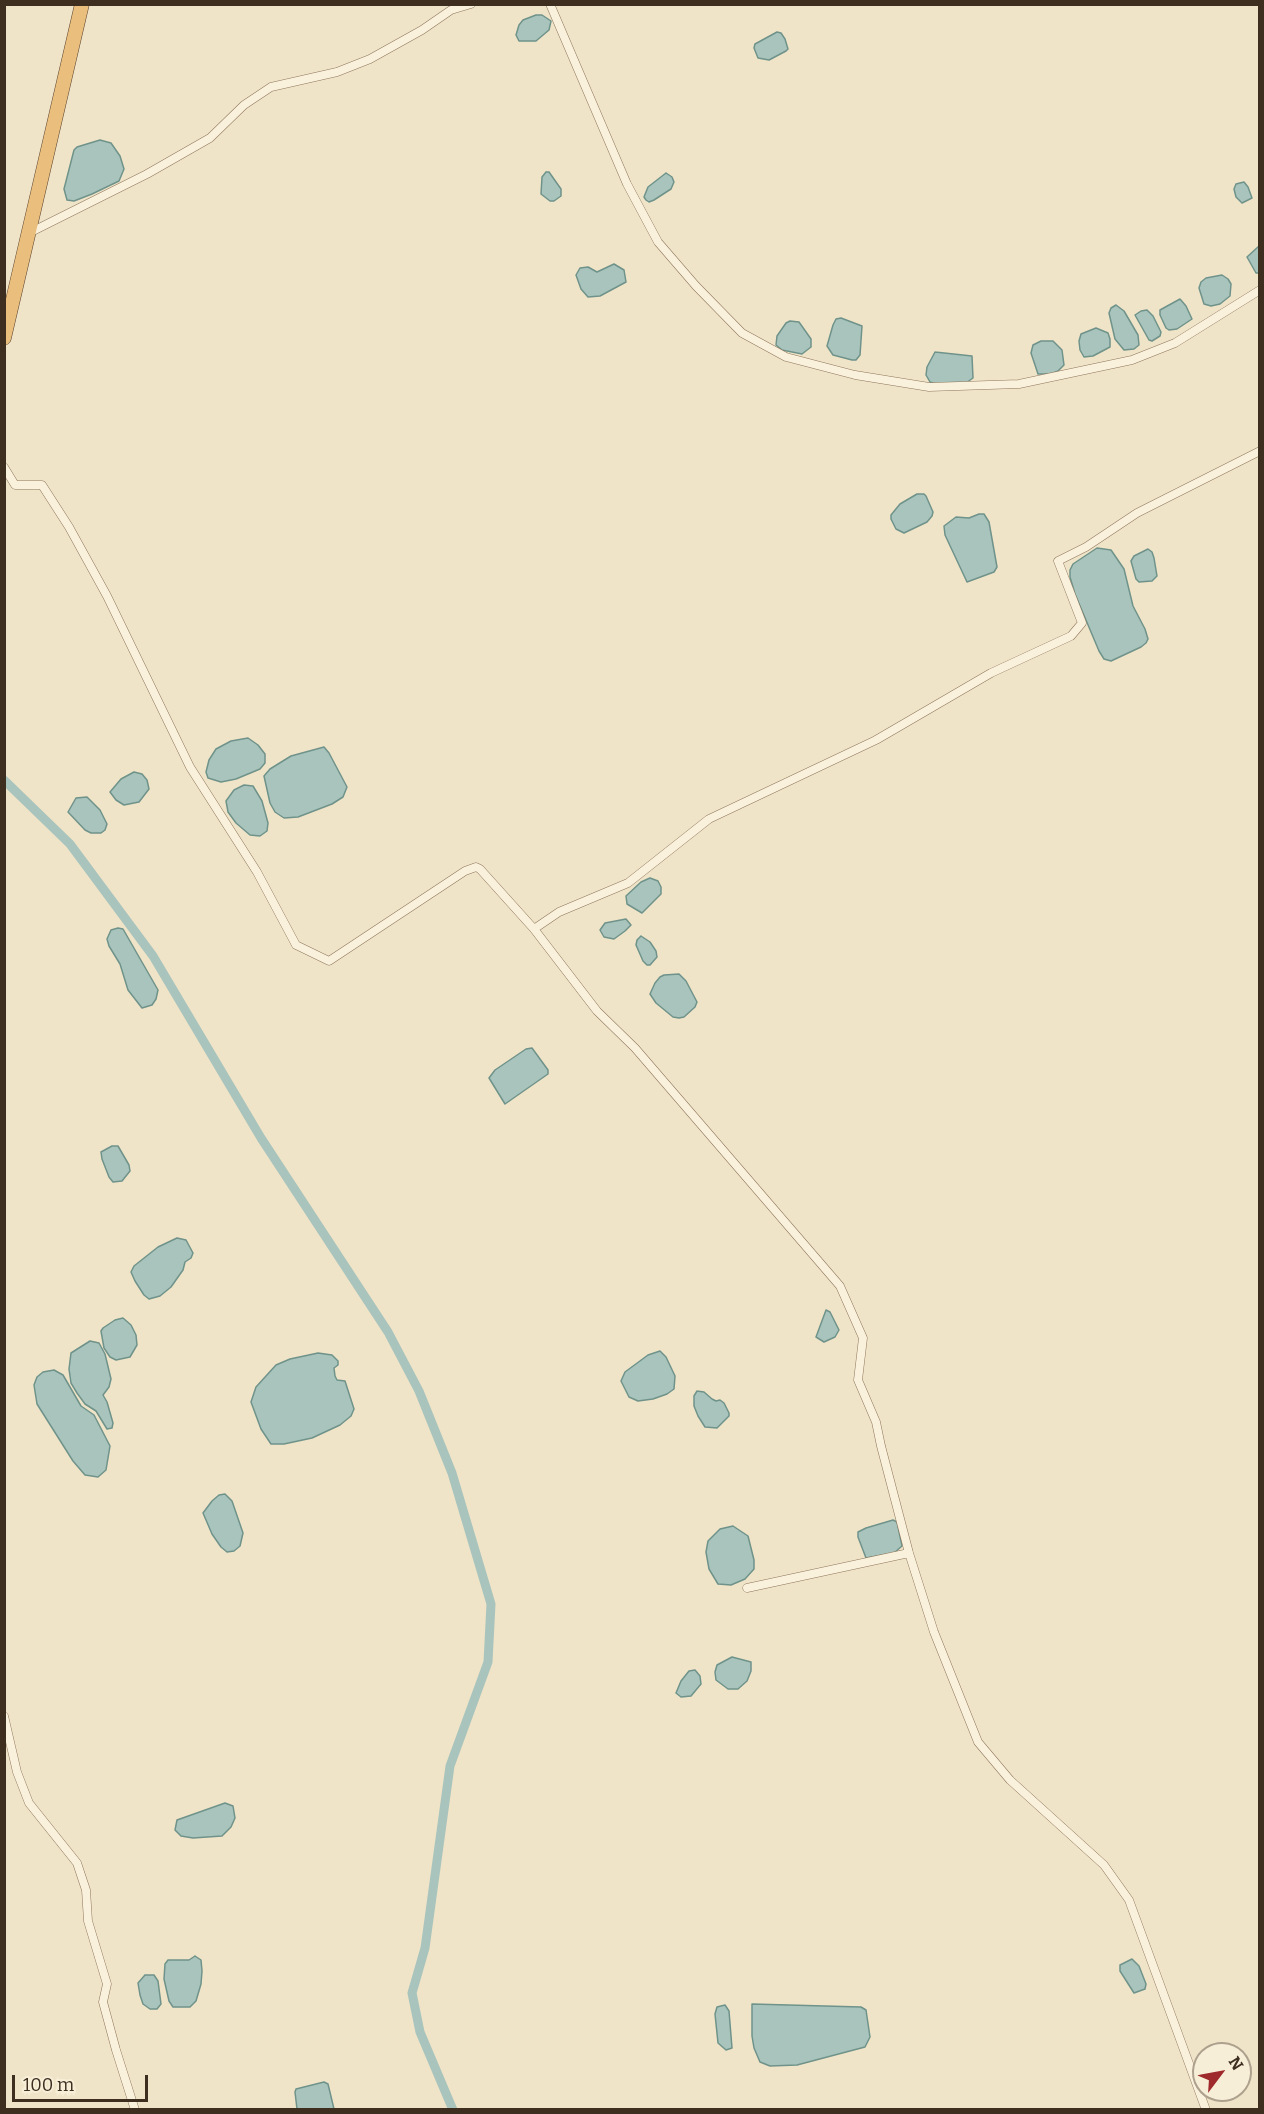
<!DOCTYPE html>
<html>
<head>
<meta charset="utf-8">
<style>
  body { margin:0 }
  #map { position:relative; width:1264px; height:2114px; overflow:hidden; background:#f0e4c8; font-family:Bitter,serif }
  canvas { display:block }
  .frame { position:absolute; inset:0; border:6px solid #3d2e20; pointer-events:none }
  .north { position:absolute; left:1192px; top:2042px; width:60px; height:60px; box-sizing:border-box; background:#f7eed8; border:2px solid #ada18e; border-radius:50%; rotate:58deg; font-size:16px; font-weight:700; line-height:24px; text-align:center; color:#3d2e20 }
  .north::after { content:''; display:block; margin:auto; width:21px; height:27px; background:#9e2a2b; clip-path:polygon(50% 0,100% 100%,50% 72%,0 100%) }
  .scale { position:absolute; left:12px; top:2075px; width:136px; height:27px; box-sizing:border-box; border:3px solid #3d2e20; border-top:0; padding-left:8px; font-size:18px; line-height:21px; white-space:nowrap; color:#3d2e20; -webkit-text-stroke:4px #f7eed8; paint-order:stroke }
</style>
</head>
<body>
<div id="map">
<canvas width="1264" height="2114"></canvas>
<div class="frame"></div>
<div class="north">N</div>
<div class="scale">100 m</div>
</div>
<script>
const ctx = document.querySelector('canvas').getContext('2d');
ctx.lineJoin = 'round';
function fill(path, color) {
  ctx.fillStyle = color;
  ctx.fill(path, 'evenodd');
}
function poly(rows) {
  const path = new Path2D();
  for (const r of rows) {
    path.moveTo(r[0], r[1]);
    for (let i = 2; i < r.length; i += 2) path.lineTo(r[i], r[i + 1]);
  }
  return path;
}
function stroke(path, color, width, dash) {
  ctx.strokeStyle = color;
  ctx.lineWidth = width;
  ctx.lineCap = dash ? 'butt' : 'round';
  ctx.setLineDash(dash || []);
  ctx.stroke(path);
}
const water = poly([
  [536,15,542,15,551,21,549,30,536,41,519,41,516,35,519,25,523,20,536,15],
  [777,32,781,33,785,39,788,49,786,51,769,60,758,58,754,48,755,44,777,32],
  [100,140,111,143,120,156,124,169,119,181,92,194,74,201,67,200,64,189,74,150,77,147,100,140],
  [546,172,549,172,561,189,561,196,554,201,550,201,541,194,542,177,546,172],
  [666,173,672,177,674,182,671,189,654,200,649,202,646,200,644,197,648,187,666,173],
  [1244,182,1248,187,1252,198,1242,203,1236,197,1234,189,1236,184,1244,182],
  [1259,246,1259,273,1256,273,1247,257,1259,246],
  [614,264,624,270,626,282,600,296,588,297,581,289,576,275,580,268,588,267,597,272,614,264],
  [1222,275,1228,279,1231,284,1230,296,1220,304,1211,306,1204,304,1199,288,1201,282,1206,278,1222,275],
  [1180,299,1186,306,1192,319,1177,329,1169,330,1166,328,1160,315,1160,310,1180,299],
  [1116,305,1124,311,1138,335,1139,345,1134,349,1124,350,1115,339,1109,313,1111,308,1116,305],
  [1147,310,1153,316,1161,332,1160,336,1152,341,1149,340,1135,315,1141,311,1147,310],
  [841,318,862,326,860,355,856,360,852,360,833,355,827,346,833,325,836,319,841,318],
  [790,321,799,322,811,339,811,347,802,354,782,350,776,345,777,336,786,323,790,321],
  [1096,328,1108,333,1110,339,1110,347,1093,356,1084,357,1080,350,1079,341,1081,334,1096,328],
  [1041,341,1053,341,1062,350,1064,365,1058,371,1051,374,1038,374,1031,353,1033,345,1041,341],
  [935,352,972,356,973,378,966,383,936,384,930,382,926,375,927,367,935,352],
  [917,494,924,494,926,496,933,512,932,516,927,522,904,533,896,529,891,519,891,515,900,504,917,494],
  [979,514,984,514,989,522,997,567,994,572,967,582,945,535,944,526,956,517,969,518,979,514],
  [1097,548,1111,550,1124,569,1133,606,1145,629,1148,639,1146,643,1141,647,1111,661,1104,659,1099,651,1075,594,1070,577,1070,570,1073,564,1097,548],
  [1148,549,1152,552,1154,558,1157,576,1152,581,1139,582,1136,579,1131,561,1134,556,1148,549],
  [248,738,258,745,265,754,265,763,260,769,236,779,221,782,208,778,206,772,209,760,216,749,231,741,248,738],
  [324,747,329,753,347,787,343,797,332,804,298,817,284,818,275,812,270,803,264,776,270,769,291,756,324,747],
  [134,772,142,774,147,780,149,789,139,802,124,805,116,800,110,792,121,779,134,772],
  [244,785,253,786,262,801,268,823,267,831,260,836,250,835,236,823,228,812,226,801,234,790,244,785],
  [87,797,100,810,107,824,105,830,101,833,91,833,85,830,68,812,76,798,87,797],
  [650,878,658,881,661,887,661,894,642,913,627,904,626,896,641,882,650,878],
  [626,919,631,925,625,931,614,939,604,937,600,930,605,923,626,919],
  [118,928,123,929,158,990,156,999,152,1005,142,1008,128,990,120,964,109,946,107,939,111,930,118,928],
  [641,936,650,942,656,951,657,957,650,965,647,965,643,961,636,945,637,940,641,936],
  [679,974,686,981,697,1002,695,1007,684,1017,679,1018,673,1017,656,1003,650,994,655,983,660,977,664,975,679,974],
  [532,1048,548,1070,548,1074,505,1104,489,1078,495,1070,526,1049,532,1048],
  [112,1146,118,1146,129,1165,130,1171,122,1181,113,1182,109,1177,102,1159,101,1152,112,1146],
  [177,1238,186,1240,193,1253,191,1258,185,1262,183,1270,171,1287,160,1296,149,1299,144,1295,135,1281,131,1272,134,1266,158,1247,177,1238],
  [826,1310,830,1312,839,1330,835,1337,824,1342,816,1337,826,1310],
  [123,1318,131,1325,136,1335,137,1345,130,1357,116,1360,110,1357,104,1348,101,1331,103,1328,115,1320,123,1318],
  [90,1341,99,1343,105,1354,111,1379,109,1387,103,1395,107,1402,113,1423,112,1428,107,1429,96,1411,85,1404,77,1393,71,1383,69,1369,71,1353,90,1341],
  [660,1351,666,1357,675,1376,674,1389,667,1394,653,1399,638,1401,629,1397,621,1381,625,1372,648,1355,660,1351],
  [318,1353,332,1355,338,1361,338,1365,334,1368,335,1376,337,1380,345,1381,354,1409,351,1416,340,1425,312,1438,284,1444,271,1444,261,1429,251,1402,256,1387,276,1365,290,1359,318,1353],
  [54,1370,63,1375,81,1406,94,1415,110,1446,106,1470,98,1477,85,1475,73,1461,37,1404,34,1385,37,1377,43,1372,54,1370],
  [697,1391,704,1392,712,1399,716,1401,720,1400,724,1403,729,1413,729,1416,717,1428,705,1427,698,1416,694,1406,694,1396,697,1391],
  [225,1494,232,1501,243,1533,240,1546,234,1551,227,1552,221,1547,212,1534,203,1513,212,1501,219,1495,225,1494],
  [893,1520,897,1522,902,1546,894,1553,866,1558,858,1537,858,1532,866,1528,893,1520],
  [733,1526,748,1536,754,1560,754,1569,745,1579,731,1585,718,1584,709,1569,706,1552,708,1541,720,1529,733,1526],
  [732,1657,751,1662,751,1671,747,1681,738,1689,728,1689,716,1680,715,1672,717,1665,732,1657],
  [695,1670,700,1676,701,1684,691,1696,681,1697,676,1693,681,1681,689,1671,695,1670],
  [225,1803,233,1806,235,1818,231,1827,222,1836,193,1838,181,1836,175,1830,177,1820,225,1803],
  [195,1956,201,1960,202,1971,201,1984,196,2001,190,2007,173,2007,169,2001,164,1979,165,1964,168,1960,189,1960,195,1956],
  [1132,1959,1139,1966,1146,1984,1145,1989,1134,1993,1120,1971,1120,1965,1132,1959],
  [145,1975,154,1975,158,1981,161,2004,157,2009,150,2009,143,2004,140,1995,138,1983,145,1975],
  [752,2004,861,2007,866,2010,870,2037,865,2047,797,2065,770,2066,760,2062,754,2048,752,2036,752,2004],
  [725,2005,729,2011,732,2048,726,2050,718,2043,715,2014,717,2007,725,2005],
  [324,2082,328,2084,334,2109,297,2109,295,2092,296,2089,324,2082]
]);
fill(water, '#a9c4bc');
stroke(water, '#6f938a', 1.5);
stroke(poly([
  [4,780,70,844,153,956,261,1138,388,1332,419,1391,452,1473,491,1604,488,1662,450,1766,425,1948,412,1993,420,2032,453,2110]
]), '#a9c4bc', 9);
const minor = poly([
  [550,4,627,184,658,242,696,286,742,333,786,357,855,375,929,387,1019,384,1132,360,1175,343,1260,290],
  [29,233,147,174,210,138,244,105,271,87,337,72,370,59,422,30,451,10,471,4],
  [4,467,15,485,42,485,69,527,107,596,190,767,257,872,296,945,329,961,465,871,476,867,480,869,534,929,597,1011,635,1048,840,1286,863,1338,858,1380,876,1422,881,1446,909,1553,934,1632,978,1742,1010,1780,1104,1865,1129,1900,1206,2110],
  [534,929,559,912,628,883,709,819,876,740,991,673,1071,636,1082,623,1058,561,1086,547,1137,513,1260,451],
  [747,1588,909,1553],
  [4,1716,17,1772,29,1803,77,1863,86,1890,88,1921,107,1984,103,2002,116,2050,135,2110]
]);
const trunk = poly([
  [4,338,82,4]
]);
stroke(minor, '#8d765c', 9);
stroke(trunk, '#5b4430', 15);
stroke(minor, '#faf1dc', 8);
stroke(trunk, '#eabe7c', 14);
</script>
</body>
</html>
